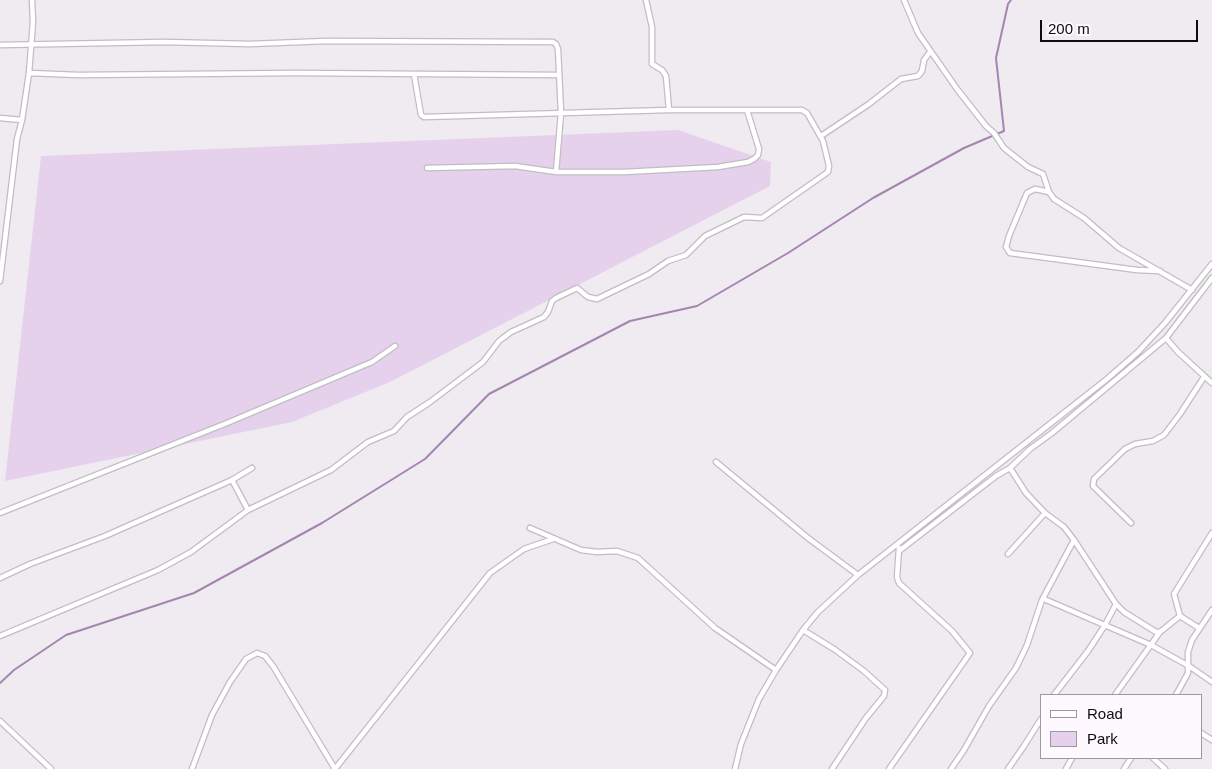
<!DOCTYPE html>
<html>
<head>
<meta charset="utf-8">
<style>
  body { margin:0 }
  #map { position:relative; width:1212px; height:769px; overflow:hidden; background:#efebf0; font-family:Helvetica,sans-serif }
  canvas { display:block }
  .legend { position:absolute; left:1040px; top:694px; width:162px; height:65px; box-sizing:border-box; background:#fdf9fe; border:1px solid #9d9a9e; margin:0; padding:6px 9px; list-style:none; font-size:15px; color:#0d0c0e }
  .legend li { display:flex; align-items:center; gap:10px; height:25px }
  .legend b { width:25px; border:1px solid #9d9a9e }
  .scale { position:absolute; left:1040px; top:20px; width:158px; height:22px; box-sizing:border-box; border:2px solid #0d0c0e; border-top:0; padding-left:6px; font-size:15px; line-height:18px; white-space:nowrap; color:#0d0c0e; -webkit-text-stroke:4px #fdf9fe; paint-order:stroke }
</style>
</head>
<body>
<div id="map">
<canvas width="1212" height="769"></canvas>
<ul class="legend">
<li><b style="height:6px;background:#fff"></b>Road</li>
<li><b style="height:14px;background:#e6d1ed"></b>Park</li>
</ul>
<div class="scale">200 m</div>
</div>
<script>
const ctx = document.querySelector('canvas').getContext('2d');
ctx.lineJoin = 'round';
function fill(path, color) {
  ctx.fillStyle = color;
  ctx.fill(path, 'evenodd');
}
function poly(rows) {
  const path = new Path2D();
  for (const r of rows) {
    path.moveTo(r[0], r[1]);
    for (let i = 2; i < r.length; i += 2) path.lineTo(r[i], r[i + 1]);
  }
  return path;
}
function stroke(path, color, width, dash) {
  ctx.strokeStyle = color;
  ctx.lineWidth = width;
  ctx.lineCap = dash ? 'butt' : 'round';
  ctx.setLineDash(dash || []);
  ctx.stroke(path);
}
fill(poly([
  [678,130,771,162,770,186,390,382,292,422,5,481,41,156]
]), '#e6d1ed');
stroke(poly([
  [0,683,14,670,66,635,194,593,322,523,425,459,489,394,630,321,697,306,788,253,873,198,964,148,1004,131,996,58,1008,4,1011,0]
]), '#a585af', 2);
const street = poly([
  [646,0,652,27,652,64,662,70,666,76,669,110],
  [904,0,918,33,957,89,986,126,994,133,1004,148,1028,167,1043,174,1049,192,1054,199,1084,218,1119,248,1192,290],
  [0,45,164,42,250,44,326,41,553,42,556,44,558,49,561,113,556,172],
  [29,73,78,75,295,73,559,75],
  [0,118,22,120],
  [821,136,869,104,901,79,918,76,922,71,924,60,930,52],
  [427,168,515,166,556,172,624,172,718,167,748,162,754,159,758,155,759,149,747,110],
  [1049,192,1035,189,1027,193,1009,236,1006,247,1010,253,1137,270,1160,271],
  [0,281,17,139,22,120,29,73,33,22,32,0],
  [1166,338,1178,352,1212,383],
  [716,462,808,538,858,575],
  [1010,468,1026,493,1045,513,1064,527,1074,540,1116,604,1124,612,1156,632,1160,632,1180,616,1199,628],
  [232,480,248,510],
  [0,513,227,423,372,362,395,346],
  [1131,523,1093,486,1094,479,1125,449,1135,444,1153,441,1164,435,1180,414,1204,377],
  [530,528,581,550,597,552,617,551,638,558,715,628,776,670],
  [899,551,996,476,1010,468,1030,449,1052,433,1166,338,1212,278],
  [1008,554,1045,513],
  [0,578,30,564,105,536,232,480,252,468],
  [1044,599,1151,645,1189,666,1212,682],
  [1180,616,1174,594,1212,533],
  [803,630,834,649,864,671,885,690,884,696,866,718,832,769],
  [0,636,158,570,191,552,248,510,331,470,368,442,394,431,407,417,430,402,483,362,499,341,511,332,544,317,548,312,552,301,556,298,577,288,588,297,597,299,649,274,668,261,686,255,705,236,744,217,762,218,828,172,829,166,823,141,807,113,802,110,669,110,424,117,421,115,414,74],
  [1054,695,1088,651,1105,625,1116,604],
  [1115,695,1160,632],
  [1176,695,1188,673,1188,652,1192,640,1212,610],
  [0,721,51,769],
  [1201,733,1212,740],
  [1153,758,1165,769],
  [192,769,212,715,230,682,246,659,257,653,265,656,273,666,335,769],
  [335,769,490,573,524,549,553,539],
  [735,769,741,744,759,699,776,670,803,630,818,612,858,575,1107,379,1138,352,1165,323,1212,264],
  [889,769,970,653,952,631,899,583,897,577,899,548],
  [951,769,964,750,989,706,1016,668,1027,645,1042,600,1074,540],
  [1008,769,1024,746,1041,719],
  [1066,769,1072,758],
  [1124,769,1131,758]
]);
stroke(street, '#c1bdc2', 7);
stroke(street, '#fff', 4.5);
</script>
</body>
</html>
